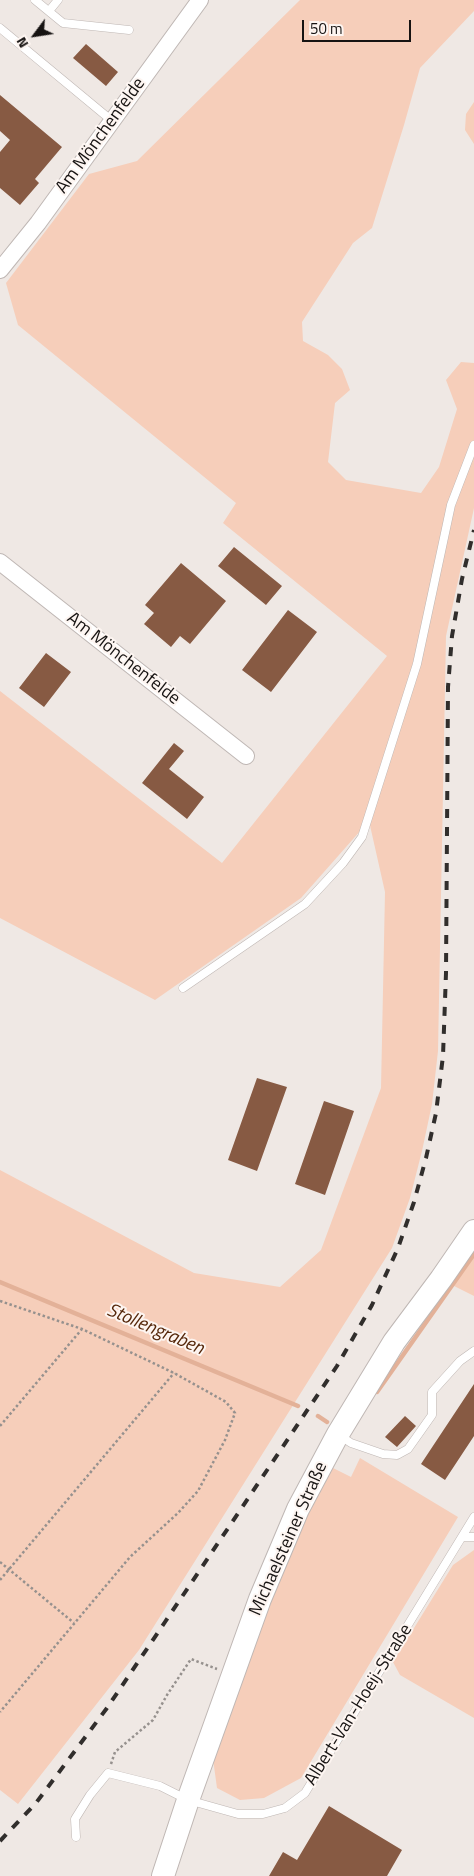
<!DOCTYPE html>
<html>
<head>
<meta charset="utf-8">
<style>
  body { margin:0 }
  #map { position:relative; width:474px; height:1876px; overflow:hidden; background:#efe8e4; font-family:"Titillium Web",sans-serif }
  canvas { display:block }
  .north { position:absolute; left:10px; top:10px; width:50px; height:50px; -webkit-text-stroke:4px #fdf5f1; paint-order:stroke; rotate:239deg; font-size:14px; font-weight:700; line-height:20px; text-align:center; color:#161312 }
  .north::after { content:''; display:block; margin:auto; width:18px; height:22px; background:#161312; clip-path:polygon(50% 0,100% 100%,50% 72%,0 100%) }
  .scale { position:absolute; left:302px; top:20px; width:109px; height:22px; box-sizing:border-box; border:2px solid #161312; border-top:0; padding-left:6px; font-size:15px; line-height:18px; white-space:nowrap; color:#161312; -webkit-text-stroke:4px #fdf5f1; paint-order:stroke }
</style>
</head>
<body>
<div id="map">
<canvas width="474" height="1876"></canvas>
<div class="north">N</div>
<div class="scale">50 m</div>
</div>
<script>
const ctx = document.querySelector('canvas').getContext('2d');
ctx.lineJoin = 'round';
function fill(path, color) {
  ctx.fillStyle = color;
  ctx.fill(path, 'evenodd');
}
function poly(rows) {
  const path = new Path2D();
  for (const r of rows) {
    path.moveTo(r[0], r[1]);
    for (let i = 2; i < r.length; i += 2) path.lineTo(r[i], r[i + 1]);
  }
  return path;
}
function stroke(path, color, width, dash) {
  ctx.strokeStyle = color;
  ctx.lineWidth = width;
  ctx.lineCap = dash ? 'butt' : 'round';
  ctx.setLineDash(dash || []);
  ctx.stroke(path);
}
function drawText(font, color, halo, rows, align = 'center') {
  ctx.font = font + ' "Titillium Web",sans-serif';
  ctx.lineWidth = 4;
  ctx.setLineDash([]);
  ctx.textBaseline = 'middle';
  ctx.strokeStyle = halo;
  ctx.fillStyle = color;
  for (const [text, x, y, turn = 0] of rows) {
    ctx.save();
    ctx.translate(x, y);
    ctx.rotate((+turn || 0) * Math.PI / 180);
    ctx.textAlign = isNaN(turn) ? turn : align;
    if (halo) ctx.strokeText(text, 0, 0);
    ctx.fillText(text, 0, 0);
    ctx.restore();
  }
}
fill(poly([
  [300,0,474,0,474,11,420,68,404,125,372,228,353,243,302,322,303,341,328,355,342,369,350,390,335,403,328,462,346,480,421,493,439,467,457,409,446,380,461,362,474,363,474,508,446,636,438,1051,432,1104,422,1151,410,1198,392,1248,139,1650,18,1804,0,1790,0,1170,194,1273,280,1287,321,1250,381,1088,385,892,369,821,301,898,155,1000,0,918,0,691,222,863,387,656,223,523,236,503,18,325,6,283,89,174,137,161],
  [474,102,474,144,465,130,466,114],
  [474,1250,474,1296,448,1283],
  [360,1458,458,1517,301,1778,264,1798,240,1800,217,1788,213,1759,281,1575,329,1466,351,1477],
  [474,1550,474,1718,400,1675,393,1662,453,1565]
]), '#f6ceba');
stroke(poly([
  [0,1282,298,1406],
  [377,1392,474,1254],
  [318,1416,327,1422]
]), '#e3b198', 4.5);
fill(poly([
  [86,44,118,72,106,86,73,58],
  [0,95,62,147,35,179,39,183,20,205,0,188,0,152,10,140,0,131],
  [234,547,282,586,266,605,218,566],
  [181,563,226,601,190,644,180,636,171,647,144,624,154,613,145,605],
  [288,610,317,632,271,692,242,670],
  [46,653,71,672,44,707,19,688],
  [174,743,184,751,169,769,204,797,187,819,142,783],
  [257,1078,287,1087,257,1171,228,1160],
  [324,1101,354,1111,325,1195,295,1184],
  [474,1384,474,1436,445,1480,421,1464],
  [405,1416,416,1426,397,1447,385,1437],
  [329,1806,402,1850,387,1876,269,1876,283,1852,297,1860]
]), '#875a43');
const lane = poly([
  [35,0,63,23,129,30],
  [49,11,58,0],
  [0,28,111,120],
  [183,988,305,904,343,863,362,837,417,664,451,505,474,445],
  [339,1435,351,1443,383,1454,397,1455,408,1449,432,1415,432,1392,460,1361,474,1351],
  [463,1537,474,1537],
  [76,1837,75,1819,90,1795,108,1773,160,1786,188,1800,238,1814,263,1814,285,1808,305,1793,474,1517]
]);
const street = poly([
  [0,270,38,223,200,0],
  [0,562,246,756]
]);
const secondary = poly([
  [163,1876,188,1800,260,1599,298,1509,338,1434,394,1342,441,1279,474,1231]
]);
stroke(lane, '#bfb7b4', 9);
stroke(street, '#bfb7b4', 18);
stroke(secondary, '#bfb7b4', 24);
stroke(poly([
  [0,1301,82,1329,174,1373,226,1402,235,1413,225,1440,198,1491,178,1513,130,1557,0,1712],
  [0,1426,82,1329],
  [0,1562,74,1623],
  [0,1580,174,1373],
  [111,1764,115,1752,153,1720,167,1695,191,1659,217,1669]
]), '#96918e', 2.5, [2.5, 2.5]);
stroke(lane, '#fff', 8);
stroke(street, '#fff', 16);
stroke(secondary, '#fff', 22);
stroke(poly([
  [0,1841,36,1803,107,1708,165,1622,337,1366,372,1305,398,1248,414,1202,426,1158,436,1113,443,1056,446,973,448,687,452,636,462,579,474,530]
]), '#312e2c', 4, [9, 9]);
drawText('18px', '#161312', '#fdf5f1', [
  ["Am Mönchenfelde",101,136,-54],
  ["Am Mönchenfelde",123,659,38],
  ["Michaelsteiner Straße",289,1539,-66],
  ["Albert-Van-Hoeij-Straße",359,1705,-58]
]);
drawText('italic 19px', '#55270a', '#fdf5f1', [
  ["Stollengraben",155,1330,23]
]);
</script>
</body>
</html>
